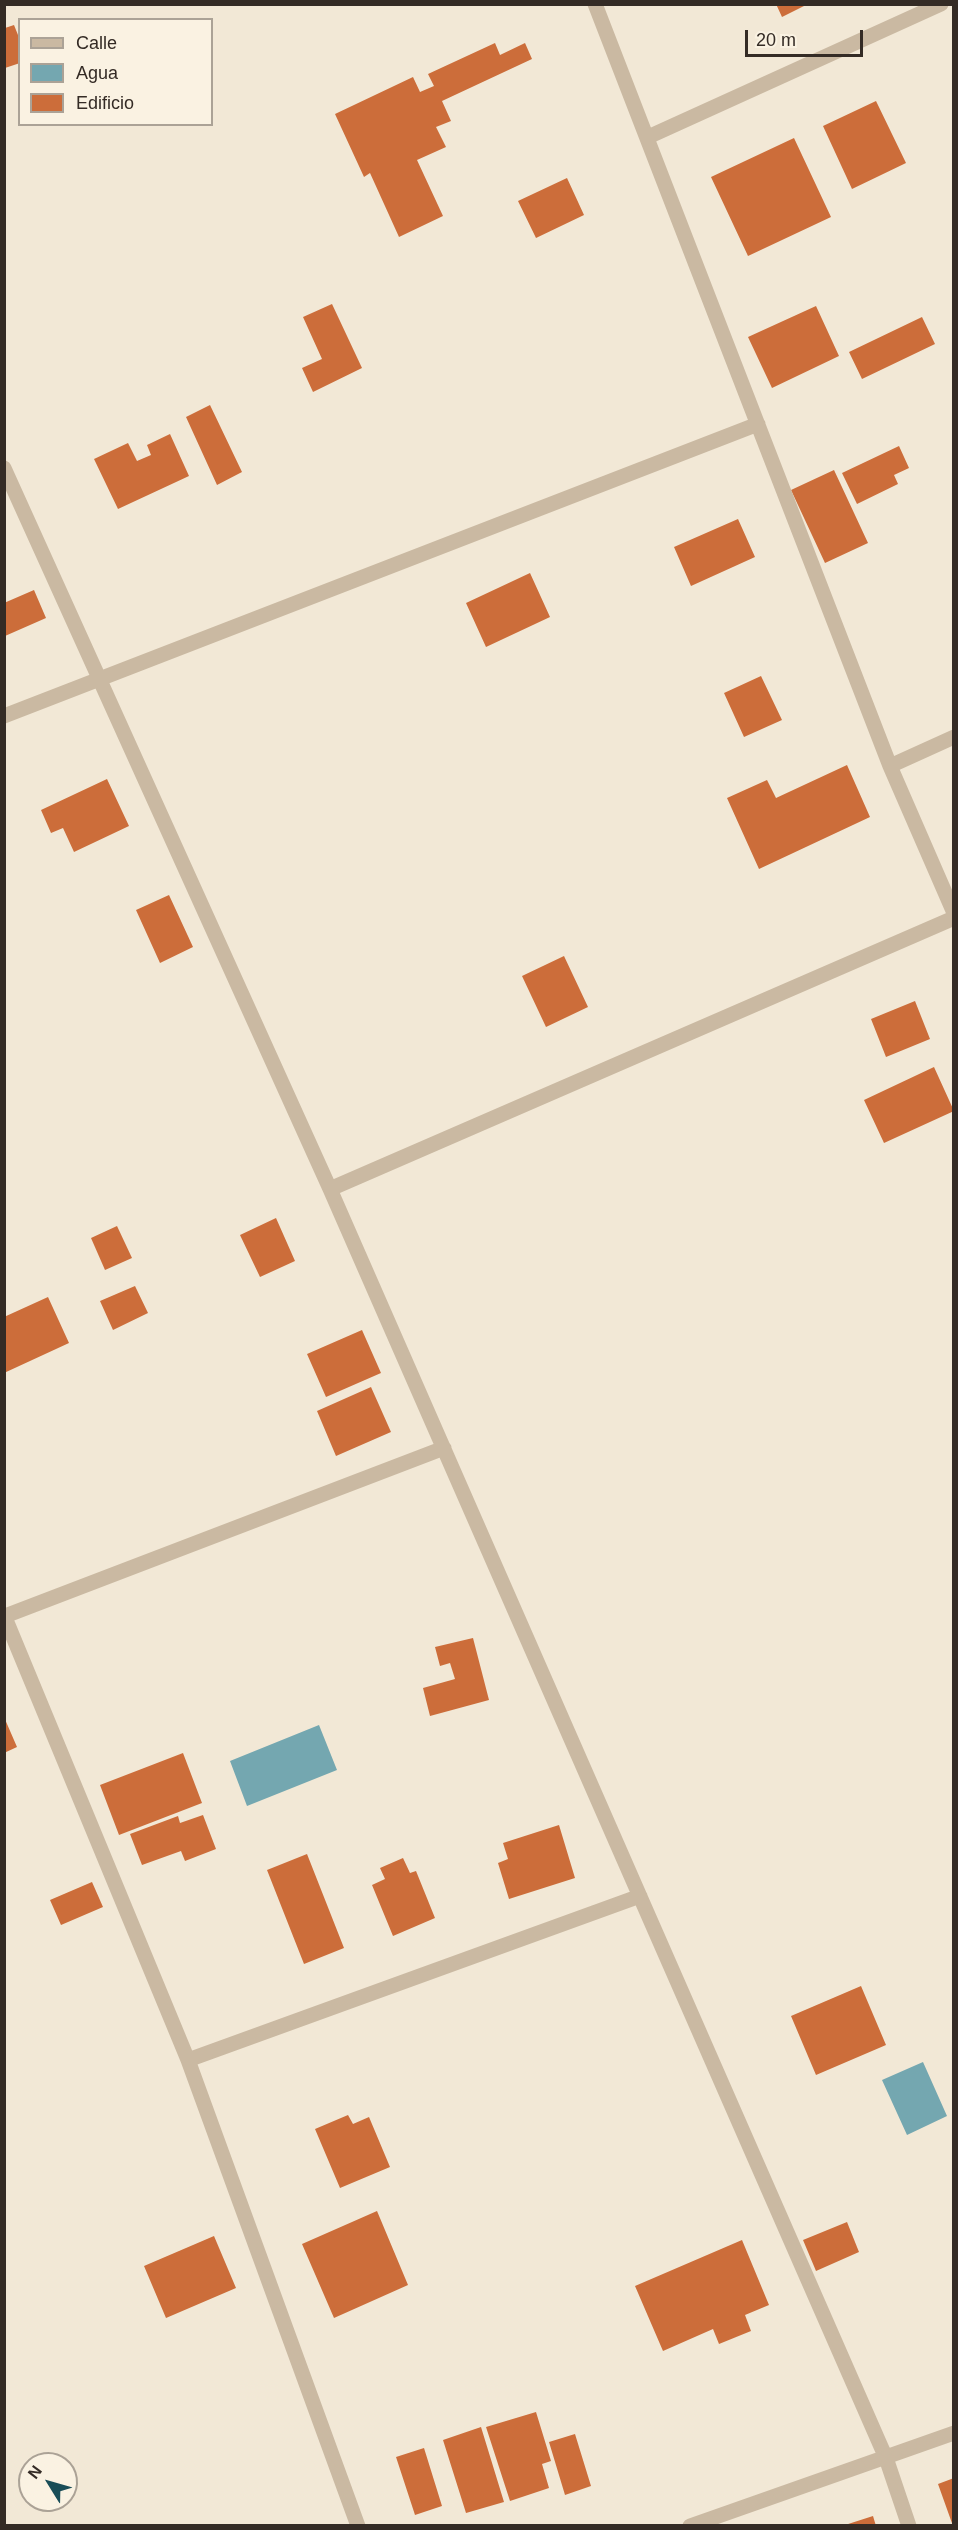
<!DOCTYPE html>
<html>
<head>
<meta charset="utf-8">
<style>
  body { margin:0 }
  #map { position:relative; width:958px; height:2530px; overflow:hidden; background:#f2e8d6; font-family:Helvetica,sans-serif }
  canvas { display:block }
  .frame { position:absolute; inset:0; border:6px solid #342b25; pointer-events:none }
  .legend { position:absolute; left:18px; top:18px; width:195px; height:108px; box-sizing:border-box; background:#faf2e2; border:2px solid #aba296; margin:0; padding:8px 10px; list-style:none; font-size:18px; color:#342b25 }
  .legend li { display:flex; align-items:center; gap:12px; height:30px }
  .legend b { width:30px; border:2px solid #aba296 }
  .north { position:absolute; left:18px; top:2452px; width:60px; height:60px; box-sizing:border-box; background:#faf2e2; border:2px solid #aba296; border-radius:50%; rotate:307deg; font-size:16px; font-weight:700; line-height:24px; text-align:center; color:#342b25 }
  .north::after { content:''; display:block; margin:auto; width:21px; height:27px; background:#194d57; clip-path:polygon(50% 0,100% 100%,50% 72%,0 100%) }
  .scale { position:absolute; left:745px; top:30px; width:118px; height:27px; box-sizing:border-box; border:3px solid #342b25; border-top:0; padding-left:8px; font-size:18px; line-height:21px; white-space:nowrap; color:#342b25; -webkit-text-stroke:4px #faf2e2; paint-order:stroke }
</style>
</head>
<body>
<div id="map">
<canvas width="958" height="2530"></canvas>
<div class="frame"></div>
<ul class="legend">
<li><b style="height:8px;background:#cab9a2"></b>Calle</li>
<li><b style="height:16px;background:#74a7b0"></b>Agua</li>
<li><b style="height:16px;background:#cc6d3a"></b>Edificio</li>
</ul>
<div class="north">N</div>
<div class="scale">20 m</div>
</div>
<script>
const ctx = document.querySelector('canvas').getContext('2d');
ctx.lineJoin = 'round';
function fill(path, color) {
  ctx.fillStyle = color;
  ctx.fill(path, 'evenodd');
}
function poly(rows) {
  const path = new Path2D();
  for (const r of rows) {
    path.moveTo(r[0], r[1]);
    for (let i = 2; i < r.length; i += 2) path.lineTo(r[i], r[i + 1]);
  }
  return path;
}
function stroke(path, color, width, dash) {
  ctx.strokeStyle = color;
  ctx.lineWidth = width;
  ctx.lineCap = dash ? 'butt' : 'round';
  ctx.setLineDash(dash || []);
  ctx.stroke(path);
}
fill(poly([
  [319,1725,337,1770,247,1806,230,1761],
  [923,2062,947,2116,907,2135,882,2080]
]), '#74a7b0');
fill(poly([
  [776,4,808,4,782,17],
  [14,25,20,40,20,63,5,68,5,28],
  [495,43,500,55,525,43,532,59,442,101,451,121,436,127,446,147,417,160,443,216,399,237,370,173,364,177,335,114,413,77,420,92,434,86,428,74],
  [876,101,906,163,852,189,823,126],
  [794,138,831,217,748,256,711,177],
  [567,178,584,215,536,238,518,201],
  [332,304,362,368,313,392,302,368,322,359,303,317],
  [816,306,839,356,772,388,748,337],
  [922,317,935,344,862,379,849,352],
  [210,405,242,472,217,485,186,417],
  [170,434,189,476,118,509,94,459,128,443,137,461,151,455,147,445],
  [899,446,909,468,894,475,898,484,857,504,842,473],
  [834,470,868,543,825,563,791,490],
  [738,519,755,557,691,586,674,547],
  [530,573,550,617,486,647,466,603],
  [34,590,46,618,5,636,4,603],
  [761,676,782,720,744,737,724,693],
  [847,765,870,817,759,869,727,798,767,780,776,798],
  [107,779,129,826,74,852,63,828,51,833,41,810],
  [169,895,193,947,160,963,136,910],
  [564,956,588,1007,546,1027,522,976],
  [915,1001,930,1039,886,1057,871,1019],
  [934,1067,954,1111,884,1143,864,1100],
  [276,1218,295,1261,260,1277,240,1235],
  [117,1226,132,1258,105,1270,91,1238],
  [135,1286,148,1313,113,1330,100,1301],
  [48,1297,69,1343,4,1373,4,1317],
  [362,1330,381,1373,326,1397,307,1354],
  [371,1387,391,1432,336,1456,317,1411],
  [473,1638,489,1700,430,1716,423,1688,455,1679,450,1663,440,1666,435,1647],
  [4,1717,17,1747,4,1753],
  [183,1753,202,1803,119,1835,100,1785],
  [203,1815,216,1849,185,1861,181,1851,142,1865,130,1834,178,1816,180,1823],
  [559,1825,575,1878,509,1899,498,1863,508,1859,503,1843],
  [307,1854,344,1948,304,1964,267,1870],
  [403,1858,410,1873,416,1871,435,1918,393,1936,372,1885,385,1879,380,1868],
  [92,1882,103,1907,61,1925,50,1900],
  [861,1986,886,2045,816,2075,791,2016],
  [348,2115,353,2124,369,2117,390,2167,340,2188,315,2129],
  [377,2211,408,2285,334,2318,302,2244],
  [847,2222,859,2252,816,2271,803,2240],
  [214,2236,236,2288,166,2318,144,2266],
  [742,2240,769,2305,745,2315,751,2331,719,2344,713,2329,663,2351,635,2286],
  [536,2412,551,2461,542,2464,549,2488,510,2501,486,2427],
  [481,2427,504,2502,466,2513,443,2440],
  [575,2434,591,2486,565,2495,549,2442],
  [424,2448,442,2506,415,2515,396,2457],
  [954,2478,954,2526,953,2526,938,2484],
  [873,2516,876,2526,845,2526,845,2525]
]), '#cc6d3a');
stroke(poly([
  [595,4,890,766,954,913],
  [648,137,941,4],
  [4,468,330,1189,886,2458,909,2526],
  [4,716,758,424],
  [890,766,954,737],
  [330,1189,954,918],
  [4,1615,188,2060,358,2526],
  [5,1616,444,1448],
  [188,2060,640,1896],
  [690,2526,954,2433]
]), '#cab9a2', 15);
</script>
</body>
</html>
